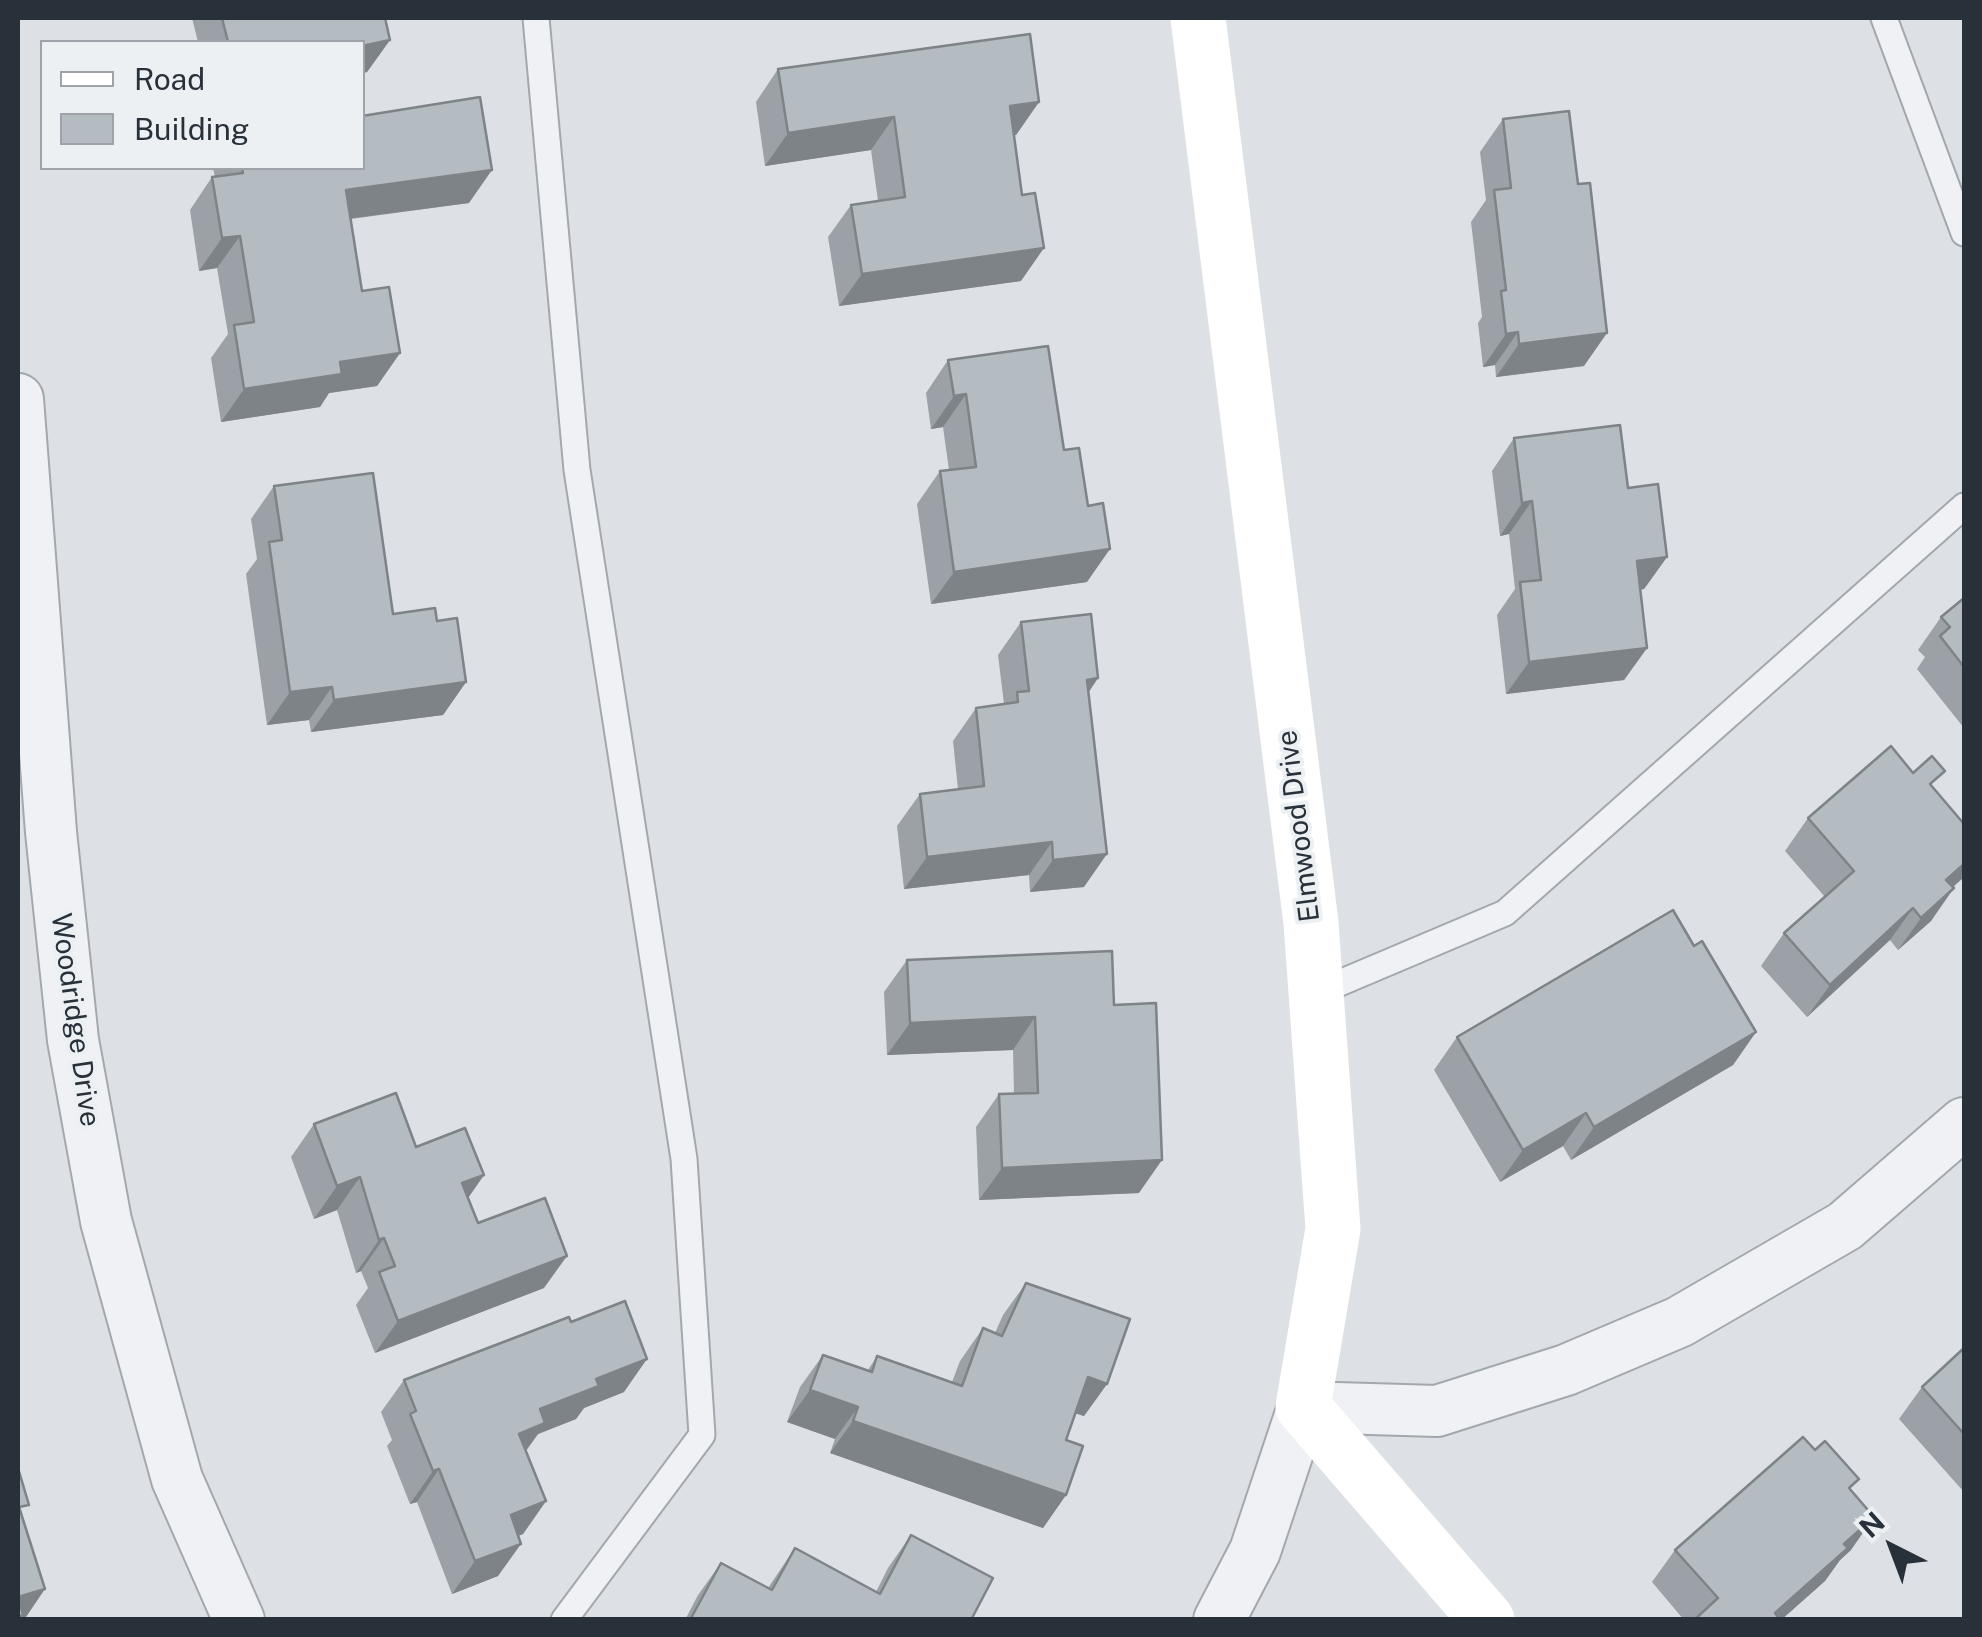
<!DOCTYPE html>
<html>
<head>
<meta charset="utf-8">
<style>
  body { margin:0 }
  #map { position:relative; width:1982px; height:1637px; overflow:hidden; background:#dde1e5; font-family:"Public Sans",sans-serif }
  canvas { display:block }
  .frame { position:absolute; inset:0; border:20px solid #28303a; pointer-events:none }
  .legend { position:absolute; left:40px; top:40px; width:325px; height:130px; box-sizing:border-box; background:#ecf0f3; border:2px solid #9ea3a9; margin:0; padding:12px 18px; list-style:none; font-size:30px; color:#28303a }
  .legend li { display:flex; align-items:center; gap:20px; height:50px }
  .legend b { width:50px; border:2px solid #9ea3a9 }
  .north { position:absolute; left:1842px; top:1497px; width:100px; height:100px; -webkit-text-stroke:8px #ecf0f3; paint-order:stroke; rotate:318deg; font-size:28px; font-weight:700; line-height:40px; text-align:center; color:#28303a }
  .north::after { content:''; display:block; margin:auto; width:35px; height:45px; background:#28303a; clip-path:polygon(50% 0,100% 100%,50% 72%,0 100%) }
</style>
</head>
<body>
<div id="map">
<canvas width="1982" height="1637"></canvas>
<div class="frame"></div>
<ul class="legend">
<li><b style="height:12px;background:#fff"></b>Road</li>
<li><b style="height:28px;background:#b4bbc1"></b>Building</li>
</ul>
<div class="north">N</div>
</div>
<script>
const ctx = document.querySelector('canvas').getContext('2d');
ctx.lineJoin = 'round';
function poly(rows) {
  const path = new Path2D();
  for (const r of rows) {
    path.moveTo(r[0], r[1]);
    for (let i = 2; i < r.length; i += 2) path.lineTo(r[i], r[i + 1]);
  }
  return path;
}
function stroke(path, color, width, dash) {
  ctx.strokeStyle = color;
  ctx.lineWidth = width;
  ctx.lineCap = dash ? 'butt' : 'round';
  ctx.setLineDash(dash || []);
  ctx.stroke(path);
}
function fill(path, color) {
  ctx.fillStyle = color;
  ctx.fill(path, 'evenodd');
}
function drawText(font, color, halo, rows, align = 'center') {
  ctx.font = font + ' "Public Sans",sans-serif';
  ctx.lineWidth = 8;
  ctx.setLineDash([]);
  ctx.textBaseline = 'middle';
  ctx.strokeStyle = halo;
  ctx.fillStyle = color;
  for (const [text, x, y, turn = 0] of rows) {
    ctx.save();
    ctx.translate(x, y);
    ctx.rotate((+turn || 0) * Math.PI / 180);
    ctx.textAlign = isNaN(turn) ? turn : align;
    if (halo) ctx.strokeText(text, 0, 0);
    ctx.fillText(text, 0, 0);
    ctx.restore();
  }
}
const lane = poly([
  [536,18,577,470,684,1159,702,1435,564,1620],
  [1884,18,1964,233],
  [1316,993,1505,913,1964,506]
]);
const street = poly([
  [18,399,51,832,73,1040,106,1221,177,1479,239,1620],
  [1219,1620,1255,1551,1303,1407,1437,1411,1566,1370,1679,1322,1845,1226,1964,1123]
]);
stroke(lane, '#a3a8ae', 29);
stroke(street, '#a3a8ae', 54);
stroke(lane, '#eff1f4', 25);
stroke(street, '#eff1f4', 50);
stroke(poly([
  [1198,18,1311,923,1333,1229,1303,1407,1487,1620]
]), '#fff', 55);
fill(poly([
  [192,18,385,18,390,40,367,72,362,42,198,42],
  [778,69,1039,102,1016,135,1014,135,1021,281,839,306,828,237,851,205,878,201,871,150,765,166,756,102],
  [1503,119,1584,366,1496,377,1495,365,1483,367,1478,323,1482,317,1471,222,1486,200,1480,152],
  [213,168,362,168,469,203,351,219,362,291,400,353,377,386,329,393,320,407,221,422,211,358,228,334,217,268,199,271,190,210,212,177,215,177],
  [948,360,1064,450,1087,582,931,604,917,504,940,471,949,470,943,427,931,429,926,393],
  [1514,438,1628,488,1667,557,1644,589,1640,590,1647,648,1624,680,1506,694,1497,615,1515,589,1509,534,1500,536,1492,471],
  [274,486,393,614,437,621,466,682,443,715,311,732,309,720,267,725,246,574,257,559,251,519],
  [1964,599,1964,728,1917,669,1925,657,1918,650,1941,617],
  [1021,622,1098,678,1088,693,1084,887,1030,892,1029,875,904,889,897,826,920,794,958,789,953,741,976,708,1004,704,998,655],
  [1913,773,1933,788,1964,824,1964,875,1953,887,1931,921,1898,950,1890,940,1807,1017,1761,966,1784,933,1825,897,1785,851,1808,818],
  [1694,946,1756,1032,1733,1065,1571,1160,1563,1146,1500,1182,1434,1070,1457,1037],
  [907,960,1114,1005,1139,1193,979,1200,976,1127,999,1094,1014,1094,1013,1050,887,1055,884,992],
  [314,1124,416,1147,484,1175,468,1198,478,1223,544,1288,375,1353,356,1305,368,1288,361,1271,356,1273,337,1210,314,1219,291,1157],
  [1026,1283,1107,1384,1084,1416,1075,1413,1066,1440,1066,1495,1043,1528,830,1453,835,1439,787,1422,800,1387,823,1355,868,1370,877,1356,952,1382,960,1361,983,1328,995,1333,1003,1315],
  [571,1322,624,1392,584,1408,576,1419,538,1434,526,1451,546,1501,523,1534,518,1536,498,1576,452,1594,417,1502,410,1504,387,1446,392,1440,381,1412,404,1380],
  [1964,1348,1964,1492,1899,1419,1922,1387],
  [1851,1491,1851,1550,1840,1560,1825,1581,1781,1620,1684,1620,1652,1582,1675,1550],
  [911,1535,971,1620,685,1620,698,1595,721,1563,768,1588,795,1548,876,1592,888,1568]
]), '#9ba1a6');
fill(poly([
  [390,40,367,72,362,74,362,46],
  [1039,102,1016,135,987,139,1010,106],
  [894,117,871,150,765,166,788,133],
  [492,170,469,203,323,222,346,190],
  [240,236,217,268,199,271,222,238],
  [1044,248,1021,281,839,306,862,274],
  [1518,332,1495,365,1483,367,1506,334],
  [1607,333,1584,366,1496,377,1519,344],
  [400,353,377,386,329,393,320,407,221,422,244,389,340,362],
  [966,394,943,427,931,429,954,396],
  [1532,501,1509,534,1500,536,1522,503],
  [1110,549,1087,582,931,604,954,572],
  [1667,557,1644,589,1614,593,1637,561],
  [1647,648,1624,680,1506,694,1529,662],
  [1098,678,1076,711,1087,680],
  [466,682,443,715,311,732,334,700],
  [332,687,309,720,267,725,290,692],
  [1052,842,1029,875,904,889,927,857],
  [1107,854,1084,887,1030,892,1053,860],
  [1964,864,1964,875,1962,879,1924,912,1946,880],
  [1954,888,1931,921,1898,950,1921,918],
  [1913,908,1890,940,1807,1017,1830,985],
  [1035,1017,1013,1050,887,1055,910,1023],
  [1756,1032,1733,1065,1571,1160,1594,1127],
  [1586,1113,1563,1146,1500,1182,1523,1150],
  [1162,1160,1139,1193,979,1200,1002,1168],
  [484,1175,461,1208,462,1183],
  [360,1177,337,1210,314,1219,337,1186],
  [384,1238,361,1271,356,1273,379,1240],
  [567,1256,544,1288,375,1353,398,1321],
  [647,1359,624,1392,584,1408,576,1419,538,1434,522,1456,519,1434,540,1409,596,1379],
  [1088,1377,1107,1384,1084,1416,1065,1410],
  [810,1390,858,1407,835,1439,787,1422],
  [853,1421,1066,1495,1043,1528,830,1453],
  [439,1469,417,1502,410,1504,433,1471],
  [546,1501,523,1534,488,1548,511,1515],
  [1874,1517,1851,1550,1840,1560,1825,1581,1781,1620,1775,1613,1844,1544],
  [521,1544,498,1576,452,1594,475,1561],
  [45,1589,24,1620,18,1620,18,1597]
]), '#7e8387');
const building = poly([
  [222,18,385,18,390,40,362,46,362,42,228,42,222,18],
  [1030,34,1039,102,1010,106,1022,195,1035,193,1044,248,862,274,851,205,905,197,894,117,788,133,778,69,1030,34],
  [480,97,492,170,346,190,362,291,389,287,400,353,340,362,342,374,244,389,234,325,254,322,240,236,222,238,212,177,243,173,242,168,362,168,362,116,480,97],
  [1569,111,1578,184,1590,183,1607,333,1519,344,1518,332,1506,334,1501,291,1506,290,1494,190,1511,188,1503,119,1569,111],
  [1048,346,1064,450,1079,448,1088,506,1103,503,1110,549,954,572,940,471,976,467,966,394,954,396,948,360,1048,346],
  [1620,425,1628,488,1658,484,1667,557,1637,561,1647,648,1529,662,1520,582,1541,580,1532,501,1522,503,1514,438,1620,425],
  [373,473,393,614,435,608,437,621,457,618,466,682,334,700,332,687,290,692,269,542,282,540,274,486,373,473],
  [1964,598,1964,667,1940,636,1950,627,1941,617,1964,598],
  [1091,614,1098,678,1087,680,1107,854,1053,860,1052,842,927,857,920,794,984,786,976,708,1018,702,1017,692,1029,691,1021,622,1091,614],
  [1891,746,1913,773,1932,756,1945,771,1930,784,1964,824,1964,864,1946,880,1954,888,1921,918,1913,908,1830,985,1784,933,1854,871,1808,818,1891,746],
  [1673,910,1694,946,1702,941,1756,1032,1594,1127,1586,1113,1523,1150,1457,1037,1673,910],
  [1112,951,1114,1005,1156,1003,1162,1160,1002,1168,999,1094,1038,1093,1035,1017,910,1023,907,960,1112,951],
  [396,1093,416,1147,465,1128,484,1175,462,1183,478,1223,545,1198,567,1256,398,1321,379,1272,395,1266,384,1238,379,1240,360,1177,337,1186,314,1124,396,1093],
  [1026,1283,1130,1319,1107,1384,1088,1377,1066,1440,1083,1446,1066,1495,853,1421,858,1407,810,1390,823,1355,872,1372,877,1356,962,1386,983,1328,1002,1336,1026,1283],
  [625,1301,647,1359,596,1379,599,1386,540,1409,545,1423,519,1434,546,1501,511,1515,521,1544,475,1561,439,1469,433,1471,410,1414,416,1411,404,1380,569,1317,571,1322,625,1301],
  [1964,1348,1964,1434,1922,1387,1964,1348],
  [1803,1437,1815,1450,1825,1441,1859,1479,1849,1488,1874,1517,1844,1544,1848,1548,1775,1613,1780,1620,1694,1620,1718,1598,1675,1550,1803,1437],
  [18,1468,29,1505,19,1507,45,1589,18,1597,23,1615,18,1617,18,1468],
  [911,1535,993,1578,971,1620,690,1620,721,1563,772,1590,795,1548,880,1594,911,1535]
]);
fill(building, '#b4bbc1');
stroke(building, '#7e8387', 2.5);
drawText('28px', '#28303a', '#ecf0f3', [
  ["Elmwood Drive",1299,826,-97],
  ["Woodridge Drive",75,1020,82]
]);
</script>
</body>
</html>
